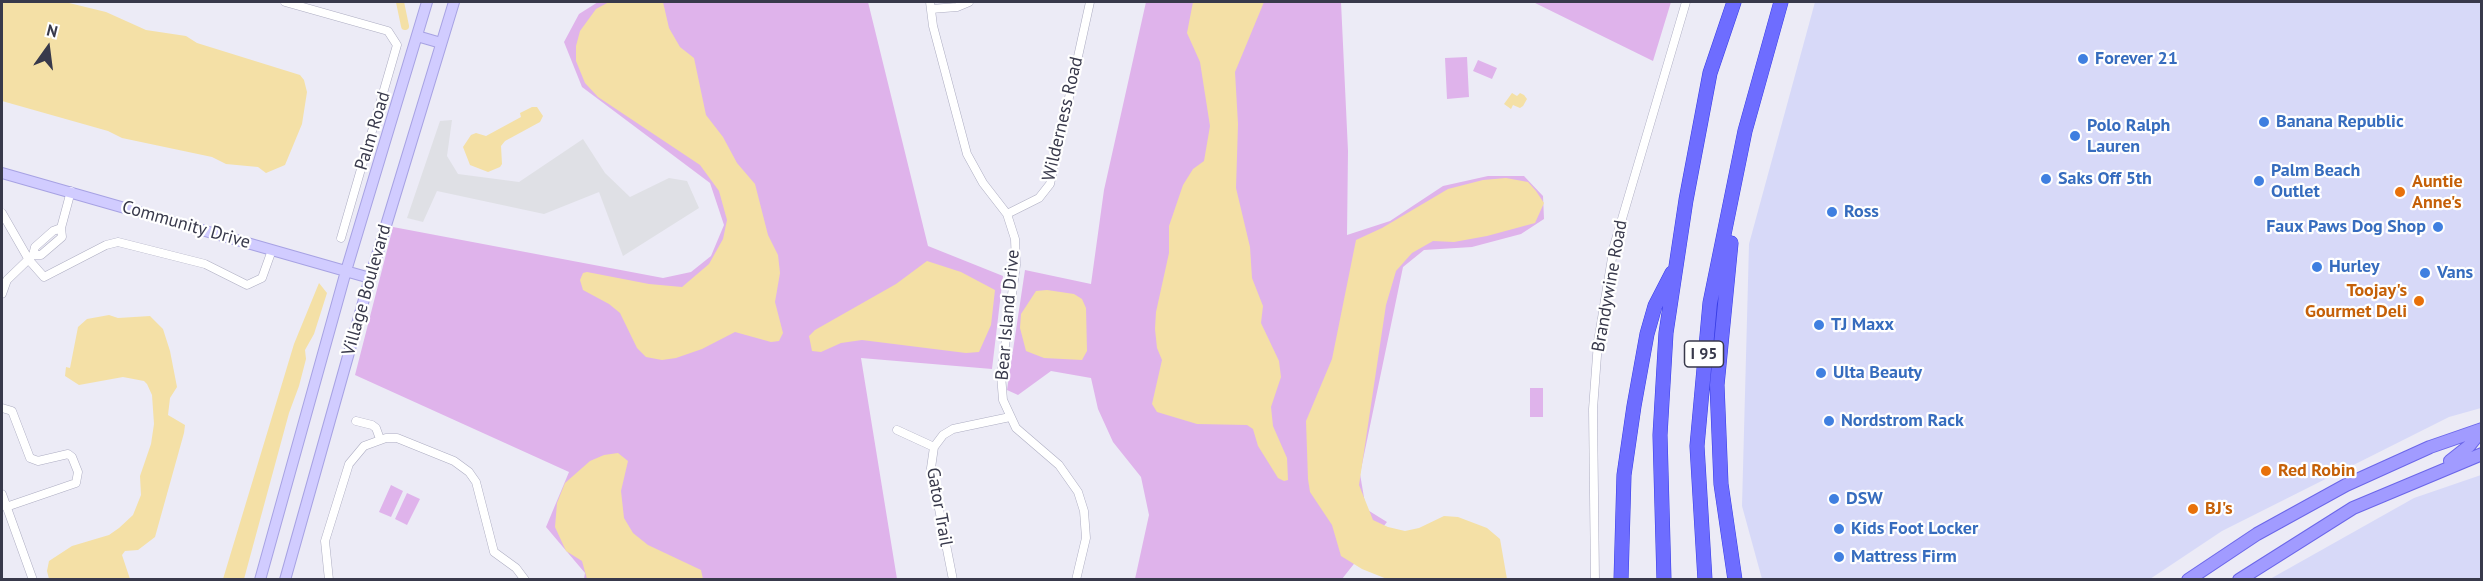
<!DOCTYPE html>
<html>
<head>
<meta charset="utf-8">
<style>
  body { margin:0 }
  #map { position:relative; width:2483px; height:581px; overflow:hidden; background:#ecebf6; font-family:"PT Sans",sans-serif }
  canvas { display:block }
  .frame { position:absolute; inset:0; border:3px solid #38394b; pointer-events:none }
  .north { position:absolute; left:18px; top:18px; width:60px; height:60px; -webkit-text-stroke:4px #fff; paint-order:stroke; rotate:14deg; font-size:16px; font-weight:700; line-height:24px; text-align:center; color:#38394b }
  .north::after { content:''; display:block; margin:auto; width:21px; height:27px; background:#38394b; clip-path:polygon(50% 0,100% 100%,50% 72%,0 100%) }
</style>
</head>
<body>
<div id="map">
<canvas width="2483" height="581"></canvas>
<div class="frame"></div>
<div class="north">N</div>
</div>
<script>
const ctx = document.querySelector('canvas').getContext('2d');
ctx.lineJoin = 'round';
function fill(path, color) {
  ctx.fillStyle = color;
  ctx.fill(path, 'evenodd');
}
function poly(rows) {
  const path = new Path2D();
  for (const r of rows) {
    path.moveTo(r[0], r[1]);
    for (let i = 2; i < r.length; i += 2) path.lineTo(r[i], r[i + 1]);
  }
  return path;
}
function stroke(path, color, width, dash) {
  ctx.strokeStyle = color;
  ctx.lineWidth = width;
  ctx.lineCap = dash ? 'butt' : 'round';
  ctx.setLineDash(dash || []);
  ctx.stroke(path);
}
function drawText(font, color, halo, rows, align = 'center') {
  ctx.font = font + ' "PT Sans",sans-serif';
  ctx.lineWidth = 4.5;
  ctx.setLineDash([]);
  ctx.textBaseline = 'middle';
  ctx.strokeStyle = halo;
  ctx.fillStyle = color;
  for (const [text, x, y, turn = 0] of rows) {
    ctx.save();
    ctx.translate(x, y);
    ctx.rotate((+turn || 0) * Math.PI / 180);
    ctx.textAlign = isNaN(turn) ? turn : align;
    if (halo) ctx.strokeText(text, 0, 0);
    ctx.fillText(text, 0, 0);
    ctx.restore();
  }
}
fill(poly([
  [1815,2,2478,2,2482,5,2481,408,2449,417,2222,531,2150,579,1762,579,1742,506,1749,244],
  [2481,475,2481,579,2270,579,2414,498]
]), '#d7d9f8');
fill(poly([
  [598,2,868,2,928,246,1003,276,992,369,861,358,897,579,584,579,585,573,546,527,569,472,355,375,393,227,663,278,691,272,711,256,724,225,710,183,582,87,564,42,579,14],
  [1146,2,1341,2,1348,151,1347,235,1390,221,1443,186,1488,176,1524,176,1543,196,1544,219,1521,234,1472,247,1424,250,1403,267,1360,474,1366,509,1387,522,1342,579,1135,579,1149,515,1141,477,1113,442,1098,409,1091,378,1051,371,1018,395,1007,390,1025,270,1091,284,1104,190],
  [1533,2,1671,2,1653,61],
  [1467,57,1469,97,1447,99,1445,58],
  [1478,60,1497,68,1492,79,1473,71],
  [1530,388,1543,388,1543,417,1530,417],
  [391,485,403,491,391,517,379,512],
  [407,493,420,499,407,525,395,519]
]), '#dfb3eb');
fill(poly([
  [452,120,447,156,458,174,519,182,583,139,605,173,630,197,669,178,687,181,699,208,623,256,599,192,544,214,437,191,423,222,407,218,440,121]
]), '#dfe0e5');
fill(poly([
  [2,2,65,2,106,12,146,30,186,36,197,43,300,75,304,80,307,92,302,124,285,165,266,173,258,167,226,164,212,157,122,138,108,131,2,101],
  [609,2,663,2,669,28,680,47,694,58,706,115,723,137,737,163,755,184,768,235,778,255,780,273,775,302,783,333,779,341,771,342,735,332,702,349,676,358,662,360,646,357,637,348,620,313,609,304,583,290,580,280,583,273,587,272,649,284,682,287,709,264,723,239,727,220,719,191,700,165,598,97,585,83,576,61,576,46,580,31,596,9],
  [1193,2,1264,2,1235,72,1238,124,1236,188,1250,247,1252,278,1263,306,1261,323,1279,361,1281,377,1271,407,1273,426,1287,458,1288,480,1284,481,1278,478,1258,446,1253,429,1247,425,1197,424,1157,412,1152,404,1162,360,1157,348,1155,329,1156,312,1169,253,1169,226,1183,185,1193,169,1204,161,1210,126,1200,62,1187,33],
  [1512,93,1517,96,1520,93,1524,95,1527,99,1523,106,1520,108,1513,105,1511,109,1504,104],
  [532,107,537,107,543,116,540,122,505,141,501,146,502,164,500,167,488,172,470,165,463,147,471,135,476,133,486,136,521,117,520,113],
  [1506,178,1528,182,1536,191,1544,203,1535,223,1487,236,1454,242,1433,241,1412,253,1396,271,1386,305,1359,485,1373,520,1388,527,1405,531,1419,528,1444,516,1458,517,1487,528,1500,539,1507,579,1387,579,1362,569,1341,556,1332,525,1310,492,1308,479,1306,421,1332,359,1356,240,1382,228,1448,189,1483,180],
  [927,261,961,272,995,290,991,325,979,352,966,353,862,340,841,343,821,352,812,351,809,336,815,330,896,284],
  [319,283,327,293,314,334,305,350,306,359,299,386,289,413,244,579,223,579,294,344],
  [1047,290,1074,294,1082,299,1086,308,1087,351,1082,360,1044,358,1026,351,1020,328,1021,314,1036,291],
  [109,315,118,318,150,316,163,329,170,351,177,387,170,398,168,415,185,425,184,433,155,537,138,550,125,551,122,555,130,579,49,579,47,571,49,561,72,546,109,535,119,528,133,515,141,495,140,476,151,444,154,424,152,395,147,384,144,381,123,377,79,385,65,376,66,367,70,368,78,327,87,319],
  [618,453,628,461,621,491,624,518,633,533,648,545,701,570,703,579,587,579,582,561,566,551,555,527,557,503,565,483,590,461,604,455]
]), '#f4e0a6');
stroke(poly([
  [400,2,405,26]
]), '#f4e0a6', 8);
const street = poly([
  [285,2,388,31,397,45,341,238],
  [930,2,933,26,967,154,983,183,1007,214,1015,239,1016,265,1001,375,1003,400,1016,428,1059,465,1078,492,1084,511,1086,538,1076,580],
  [931,9,957,7,969,2],
  [2,213,29,260,44,277,106,245,118,242,205,264,247,285,262,278,272,250],
  [1007,214,1039,198,1050,184,1090,2],
  [33,255,41,255,62,237,61,228,71,191],
  [2,294,7,280,33,255,35,247,53,231,61,228],
  [2,408,12,411,30,458,38,461,68,454,72,457,78,472,76,483,6,507],
  [356,421,372,425,376,428,380,439],
  [897,430,934,447],
  [2,494,33,580],
  [329,580,325,541,349,464,364,446,386,438,397,438,454,461,469,472,476,482,494,552,516,568,525,580],
  [953,580,931,468,934,447,943,435,953,429,1010,417],
  [1595,580,1593,409,1598,342,1614,246,1686,2]
]);
const secondary = poly([
  [417,36,441,43],
  [2,173,370,278],
  [260,580,346,271,427,2],
  [285,580,370,278,454,2]
]);
const primary = poly([
  [2450,461,2469,446,2482,430],
  [2188,580,2257,534,2346,485,2430,447,2482,429],
  [2239,580,2353,508,2482,454]
]);
const highway = poly([
  [1731,243,1717,385,1721,484,1735,580],
  [1621,580,1624,475,1634,406,1647,334,1655,306,1672,273],
  [1664,580,1660,435,1666,333,1686,200,1710,73,1734,2],
  [1705,580,1697,446,1710,303,1745,131,1781,2]
]);
stroke(street, '#adadc2', 9);
stroke(secondary, '#a7a2e3', 12);
stroke(primary, '#6b66e9', 14);
stroke(highway, '#373ce4', 15);
stroke(street, '#fff', 8);
stroke(secondary, '#d1ccff', 10);
stroke(primary, '#a19bff', 12);
stroke(highway, '#6e6dff', 14);
for (const [x, y, r, color] of [
  [2083,59,6,"#3f7fe0"],
  [2264,122,6,"#3f7fe0"],
  [2075,136,6,"#3f7fe0"],
  [2046,179,6,"#3f7fe0"],
  [2259,181,6,"#3f7fe0"],
  [2400,192,6,"#e8710a"],
  [1832,212,6,"#3f7fe0"],
  [2438,227,6,"#3f7fe0"],
  [2317,267,6,"#3f7fe0"],
  [2425,273,6,"#3f7fe0"],
  [2419,301,6,"#e8710a"],
  [1819,325,6,"#3f7fe0"],
  [1821,373,6,"#3f7fe0"],
  [1829,421,6,"#3f7fe0"],
  [2266,471,6,"#e8710a"],
  [1834,499,6,"#3f7fe0"],
  [2193,509,6,"#e8710a"],
  [1839,529,6,"#3f7fe0"],
  [1839,557,6,"#3f7fe0"]
]) {
  const dot = new Path2D();
  dot.arc(x, y, r, 0, 2 * Math.PI);
  ctx.fillStyle = color;
  ctx.fill(dot);
  stroke(dot, '#fff', 2);
}
for (const [x, y, w] of [
  [1704,354,39]
]) {
  const box = new Path2D();
  box.roundRect(x - w / 2, y - 13, w, 26, 4.5);
  ctx.fillStyle = '#fff';
  ctx.fill(box);
  stroke(box, '#38394b', 1.5);
}
drawText('bold 16px', '#38394b', null, [
  ["I 95",1704,354]
]);
drawText('bold 18px', '#366cbe', '#fff', [
  ["Forever 21",2095,59],
  ["Banana Republic",2276,122],
  ["Polo Ralph",2087,126],
  ["Lauren",2087,147],
  ["Palm Beach",2271,171],
  ["Outlet",2271,192],
  ["Saks Off 5th",2058,179],
  ["Ross",1844,212],
  ["Faux Paws Dog Shop",2426,227,"right"],
  ["Hurley",2329,267],
  ["Vans",2437,273],
  ["TJ Maxx",1831,325],
  ["Ulta Beauty",1833,373],
  ["Nordstrom Rack",1841,421],
  ["DSW",1846,499],
  ["Kids Foot Locker",1851,529],
  ["Mattress Firm",1851,557]
], 'left');
drawText('18px', '#38394b', '#fff', [
  ["Wilderness Road",1063,119,-77],
  ["Palm Road",373,131,-73],
  ["Community Drive",186,225,16],
  ["Brandywine Road",1610,286,-80],
  ["Village Boulevard",367,290,-74],
  ["Bear Island Drive",1008,315,-85],
  ["Gator Trail",939,507,80]
]);
drawText('bold 18px', '#c56008', '#fff', [
  ["Auntie",2412,182],
  ["Anne's",2412,203],
  ["Toojay's",2407,291,"right"],
  ["Gourmet Deli",2407,312,"right"],
  ["Red Robin",2278,471],
  ["BJ's",2205,509]
], 'left');
</script>
</body>
</html>
